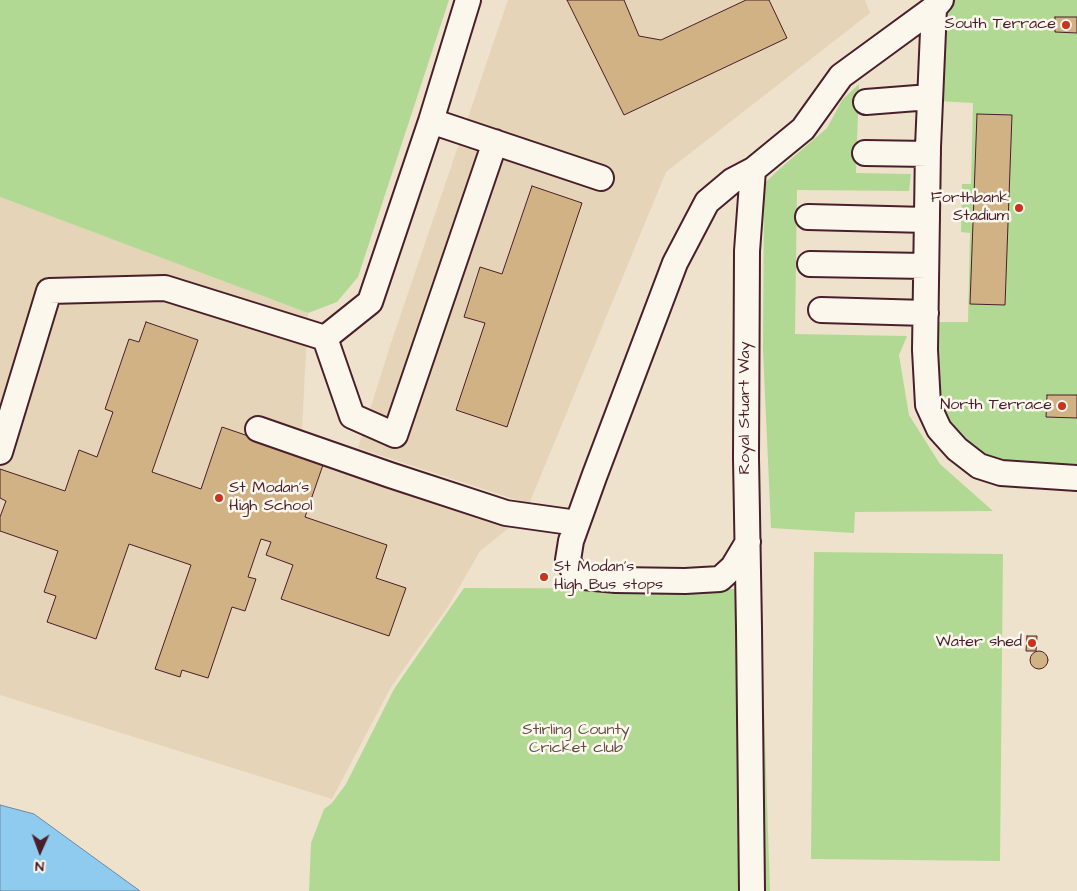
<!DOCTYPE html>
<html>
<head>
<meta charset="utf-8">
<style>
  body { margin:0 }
  #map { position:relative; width:1077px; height:891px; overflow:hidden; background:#eee2cd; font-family:"Architects Daughter",sans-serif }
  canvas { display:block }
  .north { position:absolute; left:15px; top:826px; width:50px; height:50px; -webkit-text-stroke:4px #fbf7ec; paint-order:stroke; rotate:182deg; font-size:14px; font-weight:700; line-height:20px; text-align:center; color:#4a1f2b }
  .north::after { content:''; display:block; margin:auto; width:18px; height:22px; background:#4a1f2b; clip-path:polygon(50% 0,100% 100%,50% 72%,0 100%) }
</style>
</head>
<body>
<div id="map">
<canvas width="1077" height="891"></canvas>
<div class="north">N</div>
</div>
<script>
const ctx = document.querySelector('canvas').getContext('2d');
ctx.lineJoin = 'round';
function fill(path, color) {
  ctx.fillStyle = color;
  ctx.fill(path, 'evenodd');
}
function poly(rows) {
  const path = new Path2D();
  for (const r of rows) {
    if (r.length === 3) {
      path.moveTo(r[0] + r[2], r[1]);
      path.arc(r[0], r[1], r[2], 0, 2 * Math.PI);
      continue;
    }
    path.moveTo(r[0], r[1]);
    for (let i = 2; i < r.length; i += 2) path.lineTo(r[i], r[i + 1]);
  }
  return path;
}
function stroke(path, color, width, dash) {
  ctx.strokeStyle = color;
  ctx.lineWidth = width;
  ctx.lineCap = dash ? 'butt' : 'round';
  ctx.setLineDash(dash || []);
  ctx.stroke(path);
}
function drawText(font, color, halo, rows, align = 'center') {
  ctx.font = font + ' "Architects Daughter",sans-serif';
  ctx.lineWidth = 5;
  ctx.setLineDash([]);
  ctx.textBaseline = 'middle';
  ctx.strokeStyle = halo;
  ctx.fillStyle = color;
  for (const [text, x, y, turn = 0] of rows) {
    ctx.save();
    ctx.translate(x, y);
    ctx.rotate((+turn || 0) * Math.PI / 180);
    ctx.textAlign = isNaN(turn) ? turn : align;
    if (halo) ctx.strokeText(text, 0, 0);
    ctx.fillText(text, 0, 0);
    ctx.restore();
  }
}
fill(poly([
  [508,0,865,0,870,13,666,172,529,504,358,448,391,343],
  [0,197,308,313,301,448,515,523,480,551,449,605,391,687,332,799,0,695]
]), '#e5d4b7');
fill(poly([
  [0,0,449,0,358,277,337,302,308,313,0,197],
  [954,0,1077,0,1077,464,1032,463,990,459,967,444,948,426,932,402,930,322,968,322,970,233,961,232,962,184,971,184,973,103,936,101,943,14],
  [859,84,856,173,911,174,909,191,797,190,795,334,907,336,899,355,909,415,940,464,993,511,855,512,854,533,771,528,763,350,764,184,776,172,827,128,842,100],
  [814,552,1003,554,1000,861,811,859],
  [464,588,760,589,770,891,309,891,311,843,324,809,332,803,346,784,394,689]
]), '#b2d994');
const water = poly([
  [0,805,34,814,140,891,0,891,0,805]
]);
fill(water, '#8fcbef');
stroke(water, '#7386a1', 1);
const building = poly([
  [567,0,624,0,639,36,661,40,746,0,769,0,787,38,624,115,567,0],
  [1055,17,1077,17,1077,33,1055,32,1055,17],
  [977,114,1012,115,1005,305,970,304,977,114],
  [532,186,582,203,507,427,456,410,485,323,464,317,480,267,502,274,532,186],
  [146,322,198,340,152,472,201,489,222,427,324,462,305,517,387,545,376,578,406,588,389,636,281,599,293,565,266,555,271,542,261,539,248,577,256,579,245,611,232,607,208,678,182,670,180,677,155,669,191,565,129,544,96,639,47,622,56,596,44,592,58,551,0,531,0,517,6,501,0,498,0,469,65,491,79,450,97,457,113,412,105,409,129,339,139,342,146,322],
  [1047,395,1077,395,1077,418,1046,417,1047,395],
  [1027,636,1037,636,1036,651,1026,651,1027,636],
  [1039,660,9]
]);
fill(building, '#d0b284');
stroke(building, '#4a1f2b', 1);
const minor = poly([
  [941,0,934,8,928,147,925,350,928,405,939,429,957,449,979,466,1001,473,1077,478],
  [866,102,930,97],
  [431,121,601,178],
  [865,153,928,154],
  [808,217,927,220],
  [810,264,926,266],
  [821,310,926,313],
  [325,338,370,302,431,121,468,0],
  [258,429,390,475,506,513,577,523],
  [0,452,49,291,165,288,325,338,352,416,395,435,495,142],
  [748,542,733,567,720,579,685,581,616,580,584,577,574,572,568,560,571,541,594,477,675,263,707,202,732,181,753,170],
  [752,891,749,628,746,458,747,251,753,170,803,129,841,76,934,8]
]);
stroke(minor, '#4a1f2b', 28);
stroke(minor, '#fbf7ec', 24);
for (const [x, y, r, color] of [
  [1066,25,5,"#c8321e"],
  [1019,208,5,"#c8321e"],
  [1062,406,5,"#c8321e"],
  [219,498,5,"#c8321e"],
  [544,577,5,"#c8321e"],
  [1032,643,5,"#c8321e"]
]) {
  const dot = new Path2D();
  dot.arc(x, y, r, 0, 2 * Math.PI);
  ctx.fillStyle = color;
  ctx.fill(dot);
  stroke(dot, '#fbf7ec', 2);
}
drawText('16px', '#4a1f2b', '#fbf7ec', [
  ["South Terrace",1056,25],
  ["Forthbank",1009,199],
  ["Stadium",1009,217],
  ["North Terrace",1052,406],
  ["St Modan's",229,489,"left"],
  ["High School",229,507,"left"],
  ["St Modan's",554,568,"left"],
  ["High Bus stops",554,586,"left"],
  ["Water shed",1022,643]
], 'right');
drawText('16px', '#4a1f2b', '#fbf7ec', [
  ["Royal Stuart Way",746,408,-90]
]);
drawText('16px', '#644e45', '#fbf7ec', [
  ["Stirling County",576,731],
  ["Cricket club",576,749]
]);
</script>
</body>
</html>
